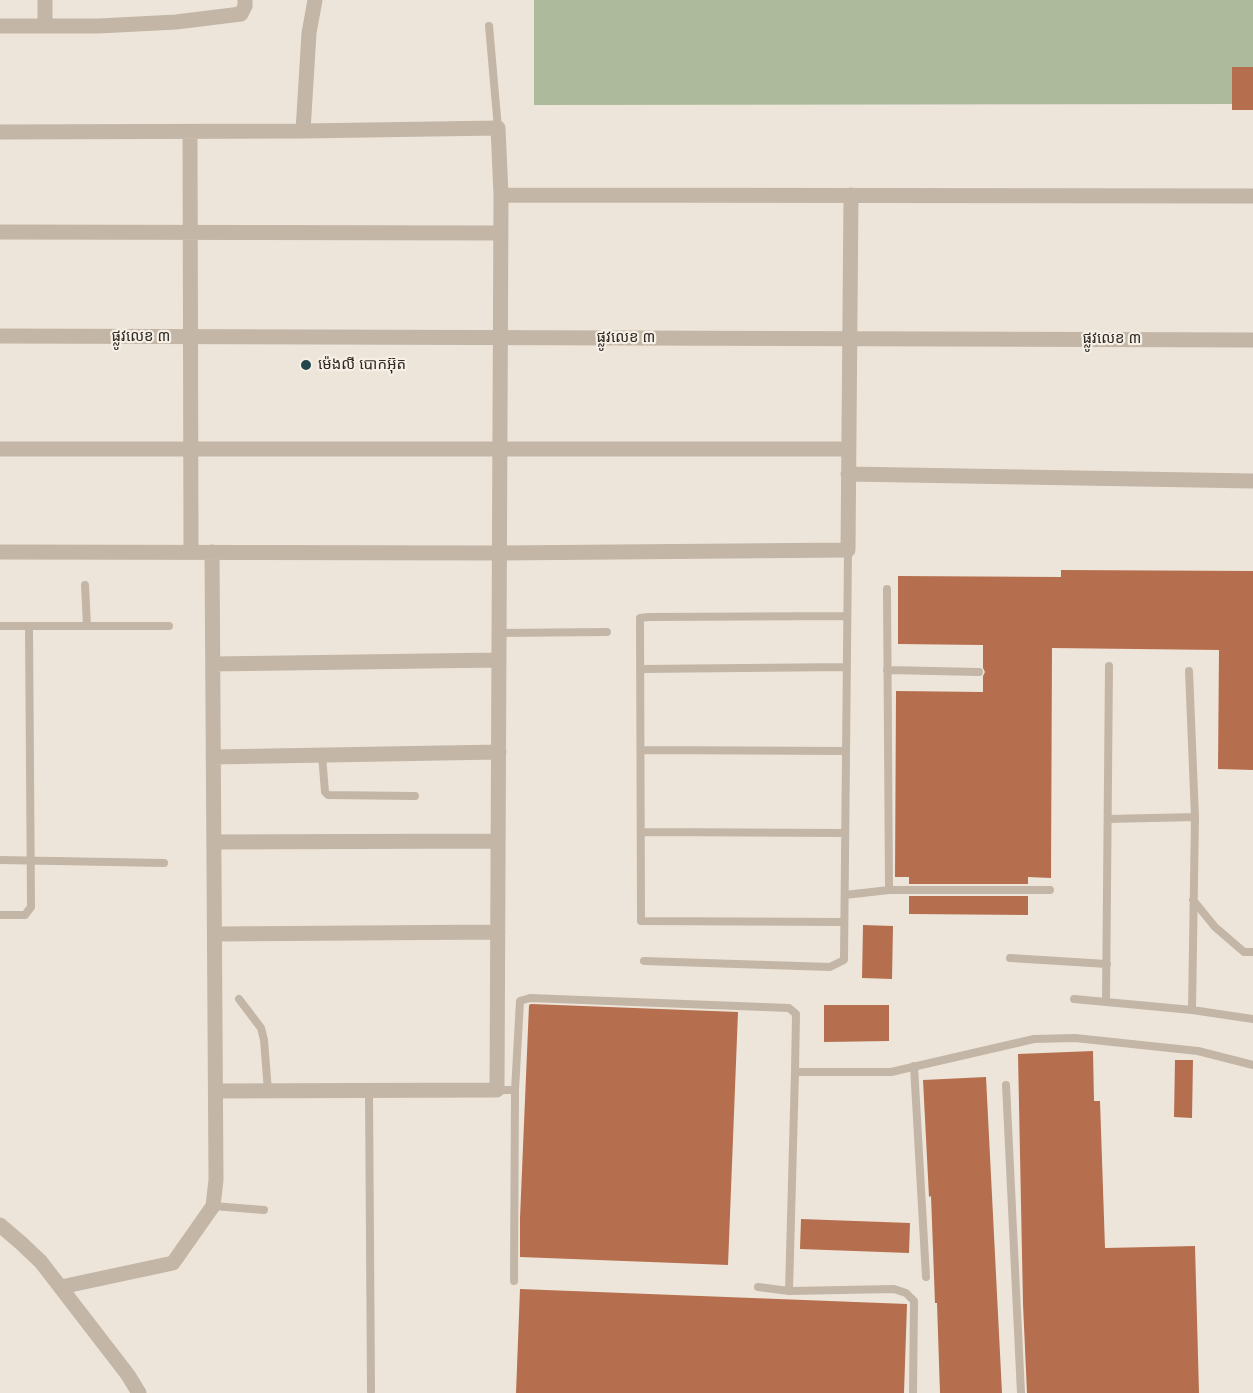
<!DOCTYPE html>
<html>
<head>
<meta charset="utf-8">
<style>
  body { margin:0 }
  canvas { display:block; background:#ede5d9 }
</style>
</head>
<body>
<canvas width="1253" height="1393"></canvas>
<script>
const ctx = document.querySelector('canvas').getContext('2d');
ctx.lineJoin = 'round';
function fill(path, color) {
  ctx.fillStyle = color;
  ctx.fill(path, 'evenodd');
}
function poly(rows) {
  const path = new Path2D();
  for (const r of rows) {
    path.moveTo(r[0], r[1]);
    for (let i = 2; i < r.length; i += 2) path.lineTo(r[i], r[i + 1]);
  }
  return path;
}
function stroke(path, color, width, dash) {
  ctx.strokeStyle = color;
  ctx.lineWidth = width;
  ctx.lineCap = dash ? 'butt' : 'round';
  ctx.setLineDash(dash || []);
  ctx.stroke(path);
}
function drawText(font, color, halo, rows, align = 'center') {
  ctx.font = font + ' "Fira Sans","Noto Sans Khmer",sans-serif';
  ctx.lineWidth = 4.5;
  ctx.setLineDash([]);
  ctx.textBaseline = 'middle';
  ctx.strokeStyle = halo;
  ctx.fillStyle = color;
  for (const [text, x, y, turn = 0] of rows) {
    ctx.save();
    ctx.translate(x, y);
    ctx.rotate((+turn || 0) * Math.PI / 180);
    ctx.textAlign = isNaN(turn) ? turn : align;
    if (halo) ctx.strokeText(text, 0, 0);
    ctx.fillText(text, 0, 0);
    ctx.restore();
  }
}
fill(poly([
  [534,0,1253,0,1253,104,534,105]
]), '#adba9b');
fill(poly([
  [1232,67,1253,67,1253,110,1232,110],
  [1061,570,1253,571,1253,770,1218,769,1219,650,1052,648,1051,878,1028,877,1028,884,909,884,909,877,895,877,896,691,983,692,983,676,985,672,983,668,983,645,898,644,898,576,1061,577],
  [909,896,1028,896,1028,915,909,914],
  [863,925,893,926,892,979,862,978],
  [531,1004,738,1012,728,1265,520,1257,520,1218,529,1005],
  [824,1005,889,1005,889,1041,824,1042],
  [1093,1051,1094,1101,1100,1101,1105,1248,1195,1246,1199,1393,1027,1393,1023,1304,1018,1054],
  [1175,1060,1193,1060,1192,1118,1174,1117],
  [986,1077,1002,1393,940,1393,937,1303,935,1303,931,1196,929,1197,923,1080],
  [801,1219,910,1223,909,1253,800,1249],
  [520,1289,907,1304,904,1393,516,1393]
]), '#b66f4e');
stroke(poly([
  [489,26,498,128],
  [85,585,87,626],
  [887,589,889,890],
  [0,626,169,626],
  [499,633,607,632],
  [640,669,847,667],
  [887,670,979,672],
  [1189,671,1195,817,1192,1010],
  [641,750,846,751],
  [322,755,325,792,328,795,415,796],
  [1108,819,1195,817],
  [641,832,845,833],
  [0,860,164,863],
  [845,895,889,890,1050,890],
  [1193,900,1215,927,1244,952,1253,952],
  [0,915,25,915,31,907,29,626],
  [844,922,641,921,640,618,649,617,847,616],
  [1010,958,1107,964],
  [644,961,830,967,844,960,848,550],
  [239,999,261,1028,264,1040,268,1091],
  [1074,999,1192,1010,1253,1019],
  [1106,1002,1109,666],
  [914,1066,926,1277],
  [795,1072,891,1072,1034,1039,1075,1038,1198,1051,1253,1065],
  [1006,1085,1021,1393],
  [497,1090,515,1090,520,1001,530,998,789,1008,796,1014,795,1072,789,1291],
  [369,1091,371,1391],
  [213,1206,264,1210],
  [514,1281,515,1090],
  [758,1287,789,1291,894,1289,906,1293,914,1301,913,1393]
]), '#c4b6a7', 8);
stroke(poly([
  [45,0,45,26],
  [0,26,99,26,176,22,241,14,245,6,245,0],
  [303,131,309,33,315,0],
  [0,132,303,131,498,128,501,195,497,1090,216,1091],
  [190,132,191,552],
  [501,195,1253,196],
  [0,232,501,233],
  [0,449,849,449],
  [848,474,1253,481],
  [0,552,500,553,848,550,851,195],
  [213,664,499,660],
  [213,757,499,752],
  [214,842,498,841],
  [215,934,498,932],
  [61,1287,173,1263,213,1206,216,1180,212,552]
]), '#c4b6a7', 15);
stroke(poly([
  [0,336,1253,340],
  [0,1225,21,1243,41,1262,128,1375,139,1393]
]), '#c4b6a7', 15);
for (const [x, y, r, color] of [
  [306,365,6,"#21474d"]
]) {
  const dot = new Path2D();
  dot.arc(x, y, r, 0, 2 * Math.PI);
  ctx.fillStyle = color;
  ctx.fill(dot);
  stroke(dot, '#f6efe5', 2);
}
drawText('15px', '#312b26', '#f6efe5', [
  ["ផ្លូវលេខ ៣",141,337],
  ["ផ្លូវលេខ ៣",626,338],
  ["ផ្លូវលេខ ៣",1112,339]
]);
drawText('15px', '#312b26', '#f6efe5', [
  ["ម៉េងលី បោកអ៊ុត",318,365]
], 'left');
</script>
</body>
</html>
